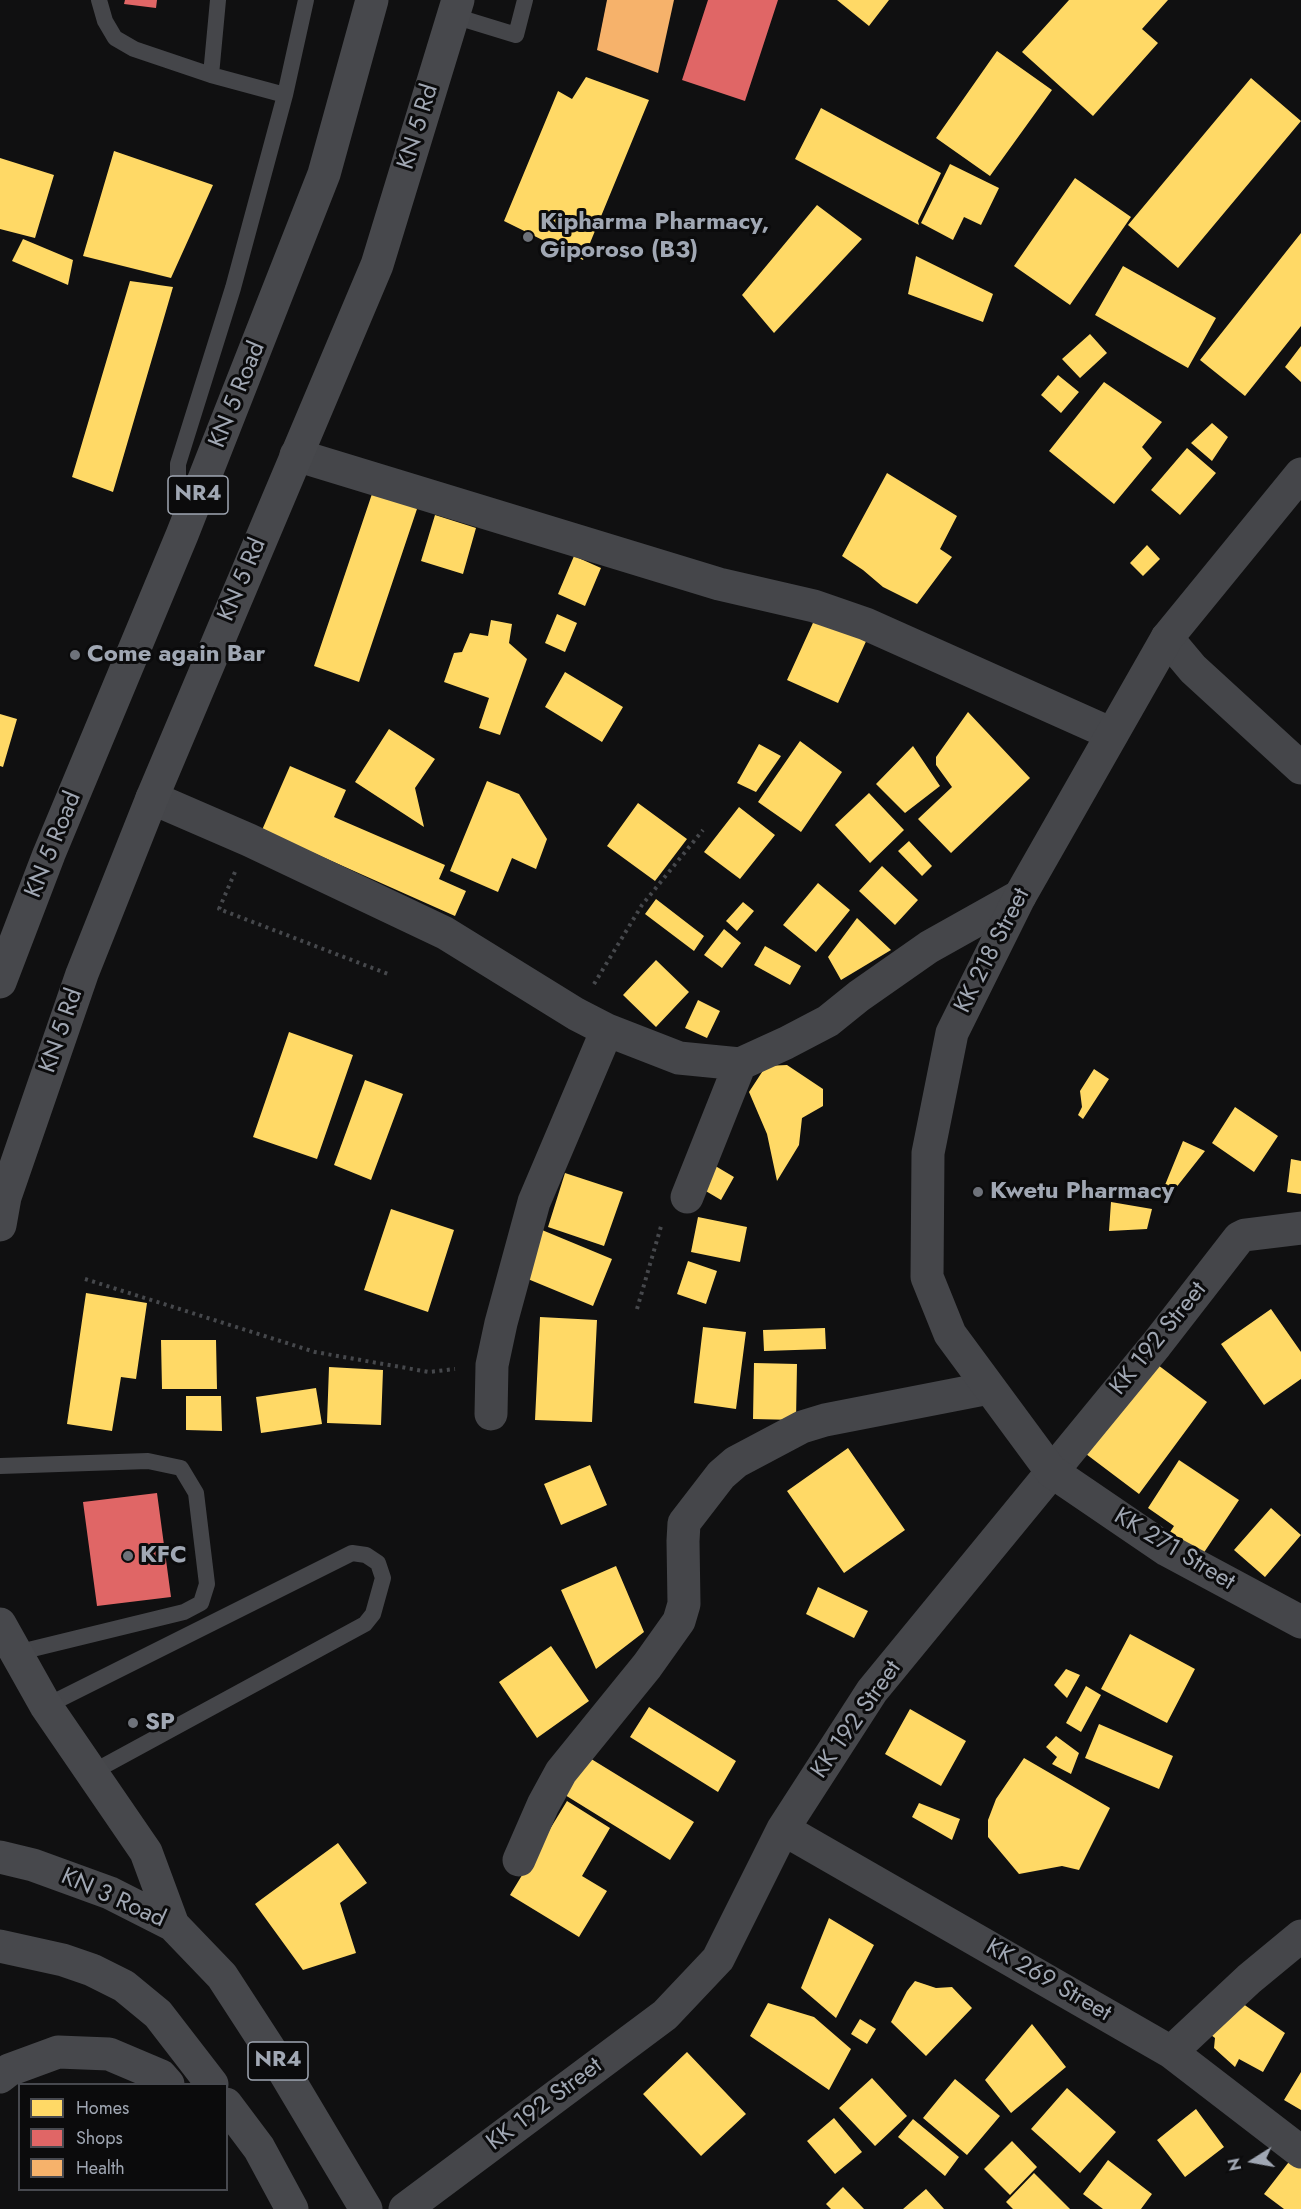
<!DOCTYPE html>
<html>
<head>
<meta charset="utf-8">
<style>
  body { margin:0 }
  #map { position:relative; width:1301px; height:2209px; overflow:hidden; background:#101011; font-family:Jost,sans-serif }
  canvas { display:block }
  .legend { position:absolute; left:18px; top:2083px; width:210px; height:108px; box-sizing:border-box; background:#0b0b0c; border:2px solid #47494f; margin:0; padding:8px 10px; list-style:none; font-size:18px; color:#a0a7b3 }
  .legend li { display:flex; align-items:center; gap:12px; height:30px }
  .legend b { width:30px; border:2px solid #47494f }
  .north { position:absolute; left:1223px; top:2131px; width:60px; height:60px; -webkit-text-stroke:4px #0b0b0c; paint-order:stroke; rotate:259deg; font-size:16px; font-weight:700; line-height:24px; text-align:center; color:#a0a7b3 }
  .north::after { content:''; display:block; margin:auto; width:21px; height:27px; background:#a0a7b3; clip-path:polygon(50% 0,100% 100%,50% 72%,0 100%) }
</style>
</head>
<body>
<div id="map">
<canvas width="1301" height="2209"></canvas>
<ul class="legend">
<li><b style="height:16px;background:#ffd966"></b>Homes</li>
<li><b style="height:16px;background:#e06666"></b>Shops</li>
<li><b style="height:16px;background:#f6b26b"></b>Health</li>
</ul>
<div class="north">N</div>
</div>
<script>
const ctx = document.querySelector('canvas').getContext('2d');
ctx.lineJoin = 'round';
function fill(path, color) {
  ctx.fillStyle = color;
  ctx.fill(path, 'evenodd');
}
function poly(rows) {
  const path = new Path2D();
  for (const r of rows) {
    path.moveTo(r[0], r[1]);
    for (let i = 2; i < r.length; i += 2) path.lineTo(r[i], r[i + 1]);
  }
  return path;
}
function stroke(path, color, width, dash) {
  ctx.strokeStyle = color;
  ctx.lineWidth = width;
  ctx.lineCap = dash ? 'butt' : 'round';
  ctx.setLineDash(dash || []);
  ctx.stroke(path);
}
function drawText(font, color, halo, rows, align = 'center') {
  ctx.font = font + ' Jost,sans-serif';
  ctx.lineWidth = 6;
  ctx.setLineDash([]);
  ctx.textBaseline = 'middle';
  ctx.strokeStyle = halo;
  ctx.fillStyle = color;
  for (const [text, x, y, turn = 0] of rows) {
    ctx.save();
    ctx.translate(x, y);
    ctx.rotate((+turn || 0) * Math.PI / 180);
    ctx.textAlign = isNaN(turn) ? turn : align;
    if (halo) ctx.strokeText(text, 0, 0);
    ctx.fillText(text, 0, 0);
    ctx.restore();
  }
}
fill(poly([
  [837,0,889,0,869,26],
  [1069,0,1168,0,1142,29,1158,43,1093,116,1022,52],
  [997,51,1052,90,990,176,936,138],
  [586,77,649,100,583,260,504,221,558,91,572,99],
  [1251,78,1301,121,1178,268,1128,225],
  [821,108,941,173,918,221,919,225,795,159],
  [114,151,213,185,171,278,83,256],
  [0,158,54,175,35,238,0,229],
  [950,164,999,188,981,225,964,217,953,240,921,223],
  [1075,178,1131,217,1070,305,1014,266],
  [817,205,862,239,774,333,742,295],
  [1301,233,1301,326,1245,396,1200,360],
  [23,239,73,260,68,285,12,261],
  [916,256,993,294,983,322,908,294],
  [1123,266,1216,318,1188,368,1095,315],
  [130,281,173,287,113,492,72,477],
  [1090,334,1107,353,1080,378,1062,359],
  [1301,346,1301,382,1285,367],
  [1058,375,1079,392,1061,413,1041,395],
  [1104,382,1162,422,1142,447,1152,458,1114,504,1049,451],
  [1212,423,1228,437,1212,461,1191,443],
  [1187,448,1216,473,1180,515,1151,490],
  [887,473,957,516,940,549,952,557,917,604,883,587,863,570,842,556],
  [376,482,421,497,359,682,314,666],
  [435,515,476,528,463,574,421,561],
  [1147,545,1160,559,1143,576,1130,563],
  [574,556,601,568,585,606,558,594],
  [557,614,577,623,565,652,545,643],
  [817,614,868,637,838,703,787,680],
  [491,620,512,624,509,643,527,659,500,735,479,728,489,698,444,682,454,653,462,652,470,633,488,636],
  [565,672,623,707,602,742,545,707],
  [968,712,1030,778,951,853,918,819,952,787,936,765,936,757],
  [0,714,17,719,3,767,0,766],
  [389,729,435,759,415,788,424,827,355,782],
  [800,741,842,772,801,832,758,802],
  [759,744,781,756,756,792,737,783],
  [913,746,940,786,905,813,876,784],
  [290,766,346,790,334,817,445,865,439,879,466,891,455,916,262,830],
  [487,781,519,794,547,839,536,869,512,858,498,892,450,871],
  [869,793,904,830,870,863,835,825],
  [638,803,687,839,655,881,607,846],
  [739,807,775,835,740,879,704,852],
  [909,841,932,866,922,876,898,851],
  [882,866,918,900,895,925,859,891],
  [818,883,850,910,816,952,783,925],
  [656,899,704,936,694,951,645,914],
  [743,902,754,911,737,931,726,921],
  [857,918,891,950,841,980,828,957],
  [724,929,741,943,722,968,704,955],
  [765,946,801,966,790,985,754,965],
  [656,960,689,992,656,1027,623,995],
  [698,1000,720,1011,707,1038,685,1028],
  [289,1032,353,1055,317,1159,253,1137],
  [787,1065,823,1089,823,1106,802,1118,799,1145,777,1181,767,1134,749,1092,766,1066],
  [1094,1069,1109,1079,1083,1119,1078,1115,1082,1107,1080,1091],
  [365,1080,403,1094,371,1180,334,1165],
  [1235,1107,1278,1136,1254,1172,1212,1143],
  [1183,1141,1205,1151,1175,1189,1165,1185],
  [1291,1159,1301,1161,1301,1194,1287,1192],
  [712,1164,734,1177,721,1200,699,1187],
  [565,1173,623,1192,604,1246,548,1227],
  [1111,1202,1152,1209,1147,1229,1109,1231],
  [391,1209,454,1230,428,1312,364,1290],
  [698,1217,747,1227,740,1262,691,1252],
  [542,1230,612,1259,593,1306,523,1277],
  [688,1261,717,1271,706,1304,677,1294],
  [86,1293,147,1303,136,1379,121,1377,112,1431,67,1424],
  [1271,1309,1301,1352,1301,1379,1264,1405,1221,1344],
  [540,1317,597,1320,592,1422,535,1420],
  [703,1327,746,1332,736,1409,694,1403],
  [825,1328,826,1349,764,1351,763,1330],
  [161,1340,216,1340,217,1389,162,1389],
  [1154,1362,1207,1402,1139,1494,1086,1454],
  [754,1363,797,1364,796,1420,753,1419],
  [329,1367,383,1370,381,1425,327,1423],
  [316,1388,322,1424,261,1433,256,1397],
  [186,1396,221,1396,222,1431,186,1430],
  [848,1448,905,1530,844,1573,787,1491],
  [1179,1460,1239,1500,1199,1560,1166,1538,1174,1526,1148,1508],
  [590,1465,607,1505,561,1525,544,1484],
  [1271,1508,1301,1535,1265,1577,1234,1550],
  [616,1566,644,1632,596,1669,561,1590],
  [818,1587,868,1611,854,1638,806,1614],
  [1130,1634,1195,1669,1167,1723,1101,1689],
  [551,1646,589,1701,537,1738,499,1682],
  [1066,1669,1080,1675,1067,1698,1054,1685],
  [1086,1686,1101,1695,1081,1732,1066,1723],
  [649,1707,736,1761,718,1792,630,1737],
  [910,1709,966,1741,941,1786,885,1754],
  [1099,1724,1173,1756,1159,1789,1085,1758],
  [1056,1736,1079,1753,1071,1774,1052,1764,1057,1757,1046,1747],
  [588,1757,694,1822,670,1860,565,1795],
  [1024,1758,1110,1808,1079,1870,1062,1866,1019,1874,988,1837,988,1820,996,1799],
  [567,1801,610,1828,582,1876,607,1891,579,1937,510,1895],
  [919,1803,960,1819,952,1840,912,1817],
  [338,1843,367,1883,340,1903,356,1953,303,1970,255,1904],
  [829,1918,874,1945,836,2018,801,1988],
  [915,1981,936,1988,952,1987,972,2008,926,2056,891,2022,907,1991],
  [1236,1999,1285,2033,1263,2072,1239,2059,1235,2067,1214,2048,1215,2038,1203,2029],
  [768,2003,814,2017,851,2049,829,2090,750,2036],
  [860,2019,876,2029,867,2044,851,2034],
  [1032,2024,1066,2067,1011,2113,985,2080],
  [687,2052,746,2114,701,2156,643,2094],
  [1301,2072,1301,2110,1284,2100],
  [872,2078,907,2116,875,2146,839,2108],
  [955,2079,1000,2116,967,2155,923,2118],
  [1067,2088,1116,2132,1080,2173,1031,2129],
  [1196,2109,1224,2147,1185,2177,1157,2140],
  [834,2118,862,2152,835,2174,807,2141],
  [913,2119,959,2157,945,2176,898,2137],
  [1012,2141,1037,2167,1010,2195,984,2169],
  [1295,2154,1301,2159,1301,2209,1284,2209,1264,2194],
  [1108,2160,1152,2194,1141,2209,1103,2209,1083,2194],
  [1034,2173,1070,2209,1013,2209,1006,2202],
  [843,2187,864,2209,831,2209,826,2204],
  [926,2189,944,2209,903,2209]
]), '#ffd966');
fill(poly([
  [125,0,157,0,156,8,124,4],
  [708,0,778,0,745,101,682,80],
  [157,1493,171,1597,97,1606,83,1502]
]), '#e06666');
fill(poly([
  [607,0,674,0,658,73,597,50]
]), '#f6b26b');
stroke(poly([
  [235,872,219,909,388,974],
  [594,984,642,905,703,830],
  [85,1279,315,1352,429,1372,455,1369],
  [637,1309,662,1223]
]), '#46484c', 4, [3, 4.5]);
stroke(poly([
  [99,0,105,21,115,38,134,49,211,75,285,95],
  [454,16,516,35,525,0],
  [211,75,218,0],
  [181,522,178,497,178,464,233,288,285,95,306,0],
  [0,1466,148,1461,181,1468,196,1493,207,1584,201,1603,184,1612,16,1653],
  [46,1706,352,1553,366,1555,378,1563,383,1578,373,1614,365,1624,91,1773]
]), '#45464a', 16);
stroke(poly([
  [296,455,719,584,814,606,866,624,1112,734],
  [1167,638,1193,669,1301,768],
  [152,798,249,840,445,933,576,1014,607,1030,679,1058,740,1064,786,1043,828,1021,859,996,929,947,1020,896],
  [687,1197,740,1064],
  [491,1414,492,1365,501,1323,534,1202,607,1030],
  [783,1829,1171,2052,1301,2152],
  [519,1860,543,1805,561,1772,647,1666,679,1621,684,1604,683,1541,684,1523,721,1475,736,1462,802,1427,825,1420,989,1388],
  [1171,2052,1249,1979,1301,1936],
  [405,2209,665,2015,718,1959,783,1829,872,1691,1156,1345,1239,1238,1245,1235,1301,1228]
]), '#45464a', 33);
stroke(poly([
  [1301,474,1167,638,1020,896,952,1033,928,1153,927,1277,950,1334,1051,1471,1167,1550,1301,1622]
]), '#45464a', 33);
stroke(poly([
  [0,982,49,854,182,535,324,174,372,0],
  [0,1225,5,1197,82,974,152,798,377,265,458,0],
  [0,1624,46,1706,146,1852,173,1925],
  [0,1857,33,1865,110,1893,173,1925,222,1976,285,2073,366,2209],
  [0,1946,63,1960,92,1970,124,1986,158,2014,212,2084],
  [0,2077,9,2070,58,2052,109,2054,161,2076,168,2084],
  [226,2104,259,2148,292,2209]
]), '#47484c', 33);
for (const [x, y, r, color] of [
  [528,237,6,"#6e727a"],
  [75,655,6,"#6e727a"],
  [978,1192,6,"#6e727a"],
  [128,1556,6,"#6e727a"],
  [133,1723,6,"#6e727a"]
]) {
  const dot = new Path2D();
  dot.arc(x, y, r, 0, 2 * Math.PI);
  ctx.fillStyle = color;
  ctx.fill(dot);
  stroke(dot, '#0b0b0c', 2);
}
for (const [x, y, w] of [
  [198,495,60],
  [278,2061,60]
]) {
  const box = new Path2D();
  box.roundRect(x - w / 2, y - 19, w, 38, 4.5);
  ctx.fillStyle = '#0b0b0c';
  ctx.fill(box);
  stroke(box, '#a0a7b3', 1.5);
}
drawText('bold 22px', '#a0a7b3', null, [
  ["NR4",198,495],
  ["NR4",278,2061]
]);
drawText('24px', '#a0a7b3', '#0b0b0c', [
  ["KN 5 Rd",419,127,-73],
  ["KN 5 Road",238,395,-68],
  ["KN 5 Rd",243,580,-67],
  ["KN 5 Road",54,845,-68],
  ["KK 218 Street",993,951,-63],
  ["KN 5 Rd",62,1031,-71],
  ["KK 192 Street",1159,1339,-51],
  ["KK 271 Street",1174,1550,31],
  ["KK 192 Street",857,1720,-55],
  ["KN 3 Road",113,1899,24],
  ["KK 269 Street",1048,1981,30],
  ["KK 192 Street",545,2105,-37]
]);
drawText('bold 24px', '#a0a7b3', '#0b0b0c', [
  ["Kipharma Pharmacy,",540,223],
  ["Giporoso (B3)",540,251],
  ["Come again Bar",87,655],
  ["Kwetu Pharmacy",990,1192],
  ["KFC",140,1556],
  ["SP",145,1723]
], 'left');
</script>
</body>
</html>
